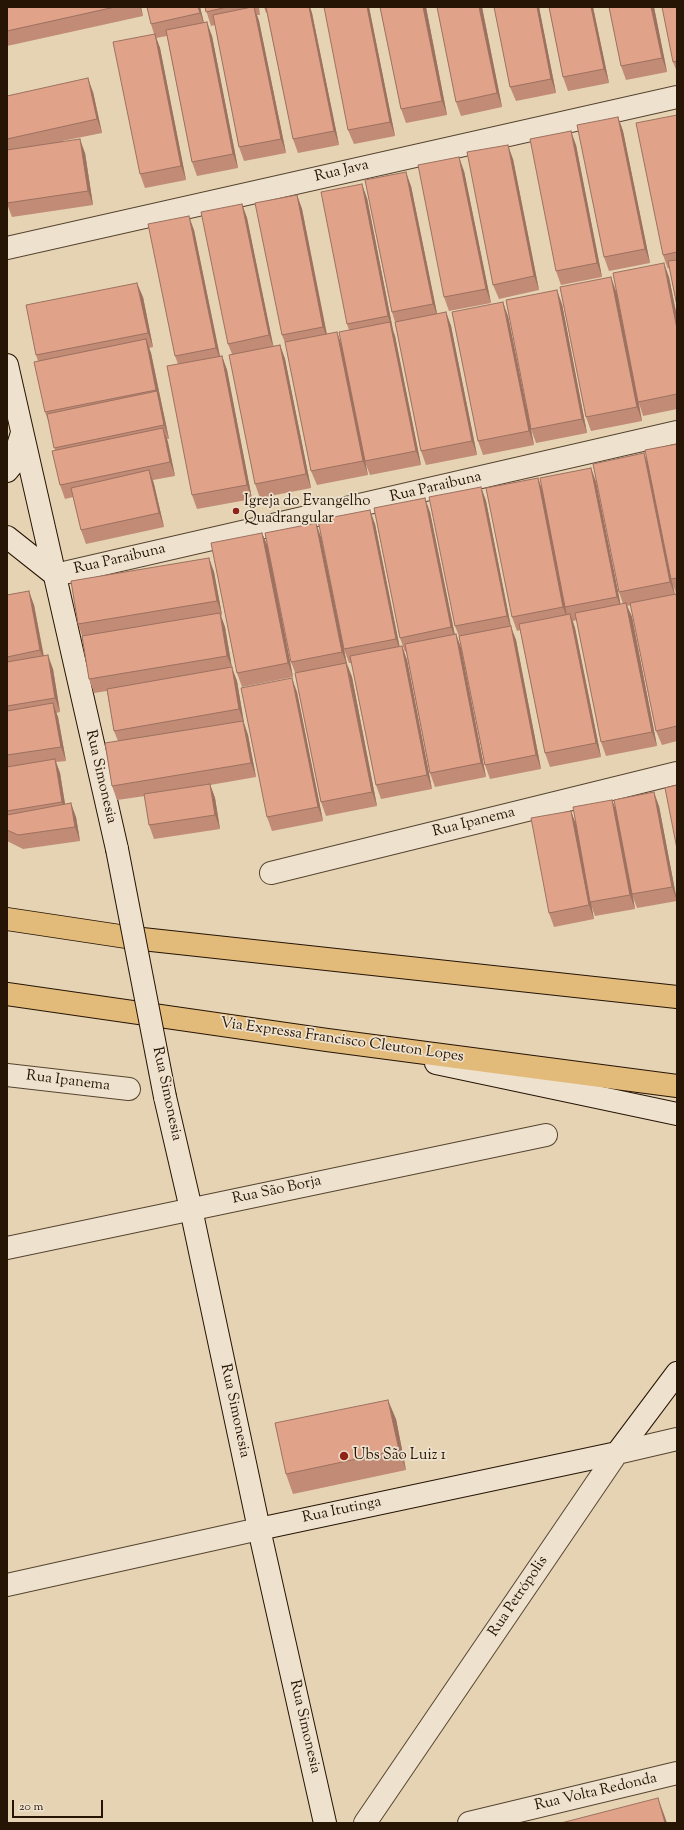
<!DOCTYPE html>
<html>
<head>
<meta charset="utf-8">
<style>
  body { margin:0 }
  #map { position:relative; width:684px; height:1830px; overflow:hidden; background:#e5d3b3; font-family:"Sorts Mill Goudy",serif }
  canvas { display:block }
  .frame { position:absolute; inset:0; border:8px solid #261405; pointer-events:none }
  .scale { position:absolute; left:12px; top:1800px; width:91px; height:18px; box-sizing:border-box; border:2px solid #261405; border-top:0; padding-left:5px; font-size:12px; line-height:14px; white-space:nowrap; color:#261405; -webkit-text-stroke:3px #eee2ce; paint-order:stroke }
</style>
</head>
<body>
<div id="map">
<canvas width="684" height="1830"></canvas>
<div class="frame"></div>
<div class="scale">20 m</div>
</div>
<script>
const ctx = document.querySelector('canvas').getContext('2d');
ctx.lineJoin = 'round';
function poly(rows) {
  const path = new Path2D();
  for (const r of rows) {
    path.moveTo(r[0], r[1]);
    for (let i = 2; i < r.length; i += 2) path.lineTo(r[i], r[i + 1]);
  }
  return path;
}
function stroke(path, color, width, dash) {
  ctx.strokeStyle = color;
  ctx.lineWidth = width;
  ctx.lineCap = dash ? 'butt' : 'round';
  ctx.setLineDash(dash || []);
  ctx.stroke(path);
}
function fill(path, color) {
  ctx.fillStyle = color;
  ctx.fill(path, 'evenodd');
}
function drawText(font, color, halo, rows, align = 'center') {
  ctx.font = font + ' "Sorts Mill Goudy",serif';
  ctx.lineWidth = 3.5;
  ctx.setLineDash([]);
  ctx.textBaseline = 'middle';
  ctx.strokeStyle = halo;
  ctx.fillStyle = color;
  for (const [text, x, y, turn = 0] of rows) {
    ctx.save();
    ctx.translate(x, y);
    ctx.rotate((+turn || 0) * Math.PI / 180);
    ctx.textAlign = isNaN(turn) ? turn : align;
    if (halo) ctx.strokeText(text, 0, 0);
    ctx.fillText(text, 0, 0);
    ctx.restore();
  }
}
const street = poly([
  [7,248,677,97],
  [55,575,677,432],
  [271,873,677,773],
  [7,1075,129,1089],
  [7,1248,546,1135],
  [7,1585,259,1529],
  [365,1823,617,1453,677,1439],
  [469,1823,677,1773]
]);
const secondary = poly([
  [7,365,117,849],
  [7,471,12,465,22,433],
  [7,537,55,575],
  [436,1063,677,1114],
  [165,1097,191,1209,259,1529,325,1823],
  [259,1529,617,1453,677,1373]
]);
const highway = poly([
  [7,919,133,938,677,997],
  [7,994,327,1040,677,1086]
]);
stroke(street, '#564430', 24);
stroke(secondary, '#261405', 24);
stroke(highway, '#261405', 24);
stroke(street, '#eee2ce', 22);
stroke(secondary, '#eee2ce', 22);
stroke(highway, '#e2ba7a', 22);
const secondaryBridge = poly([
  [117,849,165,1097]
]);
stroke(secondaryBridge, '#261405', 24, []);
stroke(secondaryBridge, '#eee2ce', 22);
fill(poly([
  [7,7,141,7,143,16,7,46],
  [147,7,200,7,204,23,212,36,238,168,197,176,192,162,167,36,156,38,160,48,186,180,145,188,140,174,154,34,151,24],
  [205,7,259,7,260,15,257,15,259,21,286,153,244,161,239,147,215,25,211,26],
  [264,7,310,7,312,13,339,145,298,153,293,139,267,13,266,13],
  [369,7,395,136,354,144,348,130],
  [380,7,426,7,447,115,406,123,401,109],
  [482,7,502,107,461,116,456,102],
  [539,7,556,93,516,101,510,87],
  [549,7,593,7,609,83,568,91,563,77],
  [609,7,654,7,667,72,626,80,621,66],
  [677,7,677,72,673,62],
  [93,92,102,133,62,141,85,153,93,205,12,217,7,204,7,96],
  [677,115,677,306,669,268,668,269,663,255],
  [618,117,623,131,650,263,609,271,604,257],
  [576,145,602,277,561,285,556,271],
  [513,159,539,290,499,299,493,285],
  [464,171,491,303,449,311,444,297],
  [411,186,437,314,446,312,451,326,477,455,426,465,421,451,395,322,392,312],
  [297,195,302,209,327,334,342,344,349,330,347,324,367,198,393,330,395,336,421,465,370,475,365,462,368,475,317,485,311,471,287,348,282,335],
  [242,204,247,218,273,346,280,345,285,359,311,488,260,498,255,484,232,354,228,344],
  [194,230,220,356,222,356,227,370,252,499,197,509,192,495,178,364,175,356],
  [669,277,677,317,677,409,643,416,639,403,642,421,591,431,586,417,616,291],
  [143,297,153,347,149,348,151,353,161,401,169,439,167,439,175,476,153,480,164,527,86,544,81,530,73,497,65,499,60,485,55,450,49,423,45,412,38,361,36,355],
  [562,304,587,433,536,443,531,429,534,445,483,455,478,441,508,316,526,406],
  [677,444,677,593,676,593,673,585,675,595,676,594,677,597,677,741,662,745,656,731,631,605,627,606,632,617,657,746,606,756,601,742,577,620,573,621,575,628,601,757,550,767,545,753,520,630,517,631,512,617,538,478,542,491,591,468,596,482,620,604,623,604,619,592,644,453,647,462],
  [481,487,486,501,511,627,516,640,541,769,490,779,485,765,460,639,455,626],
  [430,512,455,635,456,634,461,648,486,777,435,787,430,773,406,651,405,652,400,638],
  [375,524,399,646,402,646,407,660,432,789,381,799,376,785,352,663,349,663,344,649],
  [262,533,268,547,293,677,242,687,237,673],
  [321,537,347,664,352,677,377,806,326,816,321,802,296,675,291,662],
  [209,558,214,572,222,615,221,616,225,627,232,668,237,681,244,723,248,735,256,777,210,785,215,798,220,829,154,839,149,825,145,796,117,800,112,786,118,741,114,731,107,691,94,693,89,679,82,636,78,624],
  [7,595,34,605,44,656,53,669,60,712,56,713,58,717,66,761,56,762,60,773,65,804,76,817,80,841,23,849,7,841],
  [297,692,323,821,272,831,267,817],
  [659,806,677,901,637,908,633,897,635,909,595,916,591,905,594,919,554,927,549,913,571,811,575,822,616,811],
  [396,1419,406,1470,293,1494,286,1474]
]), '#c18b76');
fill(poly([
  [140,7,141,7,143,16],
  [198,7,200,7,205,27,200,13],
  [254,7,259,21,286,153,281,139],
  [309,7,310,7,312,13,339,145,334,131],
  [367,7,369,7,395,136,390,122],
  [423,7,426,7,447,115,442,101],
  [479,7,482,7,502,107,497,93],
  [537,7,539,7,556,93,551,79],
  [591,7,593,7,609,83,604,69],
  [651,7,654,7,667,72,662,58],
  [207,22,212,36,238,168,233,154],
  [155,34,160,48,186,180,181,166],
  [88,78,93,92,102,133,97,119],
  [618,117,623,131,650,263,645,249],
  [571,131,576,145,602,277,597,263],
  [80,139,85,153,93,205,88,191],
  [508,145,513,159,539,290,534,276],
  [459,157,464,171,491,303,486,289],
  [406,172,411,186,438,318,433,304],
  [362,184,367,198,393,330,395,336,421,465,416,451,390,322,388,316],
  [297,195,302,209,328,341,323,327],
  [242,204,247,218,274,349,269,335],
  [189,216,194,230,221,362,216,348],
  [664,263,669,277,677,317,677,329],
  [611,277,616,291,642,421,637,407],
  [137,283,143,297,153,347,148,333],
  [557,290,562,304,587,433,582,419],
  [503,302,508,316,534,445,529,431],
  [446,312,451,326,477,455,472,441],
  [337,332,342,346,368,475,363,461],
  [146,339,151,353,161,401,169,439,164,425,156,390],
  [280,345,285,359,311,488,306,474],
  [222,356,227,370,252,499,247,485],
  [163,428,168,442,175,476,170,462],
  [644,453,649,467,671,579,673,585,675,596,670,582],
  [591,468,596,482,622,611,617,597],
  [149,470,154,484,164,527,159,513],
  [538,478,543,492,568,621,563,607],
  [481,487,486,501,511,627,516,640,541,769,536,755,511,629,507,616],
  [425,498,430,512,456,641,451,627],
  [370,510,375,524,401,653,396,639],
  [316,523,321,537,347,664,352,677,377,806,372,792,347,665,342,652],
  [262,533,268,547,293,677,288,663],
  [209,558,214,572,222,615,217,601],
  [29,591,34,605,45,664,40,650],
  [626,603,632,617,657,746,652,732],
  [220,613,225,627,232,668,237,681,244,723,248,735,256,777,251,763,243,721,239,709,232,668,227,656],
  [570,614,575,628,601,757,596,743],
  [456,634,461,648,486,777,481,763],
  [402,646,407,660,432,789,427,775],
  [48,655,53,669,60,712,55,698],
  [292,678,297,692,323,821,318,807],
  [53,703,58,717,66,761,61,747],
  [55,759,60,773,67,816,62,802],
  [210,784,215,798,220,829,215,815],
  [654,792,659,806,677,901,672,887],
  [612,800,618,814,635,909,630,895],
  [71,803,76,817,80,841,75,827],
  [571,811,576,825,594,919,589,905],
  [388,1400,396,1419,406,1470,399,1450],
  [658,1798,665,1817,667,1823,665,1823]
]), '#9d7160');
const building = poly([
  [7,7,115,7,7,31,7,7],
  [147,7,198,7,200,13,151,24,147,7],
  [205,7,227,7,206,12,205,7],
  [252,7,254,7,281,139,239,147,213,15,252,7],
  [266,7,309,7,334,131,293,139,266,7],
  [324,7,367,7,390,122,348,130,324,7],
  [380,7,423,7,442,101,401,109,380,7],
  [437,7,479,7,497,93,456,102,437,7],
  [494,7,537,7,551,79,510,87,494,7],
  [549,7,591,7,604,69,563,77,549,7],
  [609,7,651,7,662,58,621,66,609,7],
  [662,7,677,7,677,61,673,62,662,7],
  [207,22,233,154,192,162,166,30,207,22],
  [155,34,181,166,140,174,113,42,155,34],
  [88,78,97,119,7,139,7,96,88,78],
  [677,115,677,252,663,255,636,123,677,115],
  [618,117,645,249,604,257,577,125,618,117],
  [571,131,597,263,556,271,530,139,571,131],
  [80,139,88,191,7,203,7,150,80,139],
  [508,145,534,276,493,285,467,152,508,145],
  [459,157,486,289,444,297,418,165,459,157],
  [406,172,433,304,392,312,365,180,406,172],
  [362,184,388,316,347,324,321,192,362,184],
  [297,195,323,327,282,335,255,203,297,195],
  [242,204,269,335,228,344,201,212,242,204],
  [189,216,216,348,175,356,148,224,189,216],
  [677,260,677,306,668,261,677,260],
  [664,263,677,329,677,394,638,402,613,273,664,263],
  [611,277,637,407,586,417,560,287,611,277],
  [137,283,148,333,36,355,26,305,137,283],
  [557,290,582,419,531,429,506,300,557,290],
  [503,302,529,431,478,441,452,312,503,302],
  [446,312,472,441,421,451,395,322,446,312],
  [390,322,416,451,365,461,339,332,390,322],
  [337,332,363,461,311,471,285,342,337,332],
  [146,339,156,390,45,412,34,362,146,339],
  [280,345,306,474,255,484,229,355,280,345],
  [222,356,247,485,192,495,167,366,222,356],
  [157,391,164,425,54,448,47,414,157,391],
  [163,428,170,462,60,485,52,451,163,428],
  [677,444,677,578,671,579,645,450,677,444],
  [644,453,670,582,619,592,593,464,644,453],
  [591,468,617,597,565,607,540,478,591,468],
  [149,470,159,513,81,530,71,488,149,470],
  [538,478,563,607,512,617,486,488,538,478],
  [481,487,507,616,455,626,429,497,481,487],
  [425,498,451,627,400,638,374,508,425,498],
  [370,510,396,639,344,649,318,520,370,510],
  [316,523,342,652,291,662,265,533,316,523],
  [262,533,288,663,237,673,211,543,262,533],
  [209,558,217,601,78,624,71,581,209,558],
  [29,591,40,650,7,657,7,595,29,591],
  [676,594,677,599,677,726,656,731,630,603,676,594],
  [626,603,652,732,601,742,575,613,626,603],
  [220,613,227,656,89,679,82,636,220,613],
  [570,614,596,743,545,753,519,624,570,614],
  [511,626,536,755,485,765,459,636,511,626],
  [456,634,481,763,430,773,405,644,456,634],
  [402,646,427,775,376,785,350,656,402,646],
  [48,655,55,698,7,706,7,662,48,655],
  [346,663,372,792,321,802,295,673,346,663],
  [232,667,239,709,114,731,107,689,232,667],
  [292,678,318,807,267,817,241,688,292,678],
  [53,703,61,747,7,755,7,711,53,703],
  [243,721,251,763,112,786,105,743,243,721],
  [55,759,62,802,7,811,7,767,55,759],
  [210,784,215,815,149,825,144,794,210,784],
  [677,785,677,849,665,788,677,785],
  [654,792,672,887,632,894,614,800,654,792],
  [612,800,630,895,590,902,573,807,612,800],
  [71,803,75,827,18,835,7,830,7,815,71,803],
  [571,811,589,905,549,913,531,818,571,811],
  [388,1400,399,1450,286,1474,275,1423,388,1400],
  [658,1798,665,1823,561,1823,658,1798]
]);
fill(building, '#e0a289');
stroke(building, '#9d7160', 1);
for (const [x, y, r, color] of [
  [236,511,4,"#8f2418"],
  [344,1456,5,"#8f2418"]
]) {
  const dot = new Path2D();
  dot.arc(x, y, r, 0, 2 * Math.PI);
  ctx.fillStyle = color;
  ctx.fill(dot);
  stroke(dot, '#eee2ce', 1.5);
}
drawText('15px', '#261405', '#eee2ce', [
  ["Rua Java",342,172,-13],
  ["Rua Paraibuna",436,488,-13],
  ["Rua Paraibuna",120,560,-13],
  ["Rua Simonesia",100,777,77],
  ["Rua Ipanema",474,823,-14],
  ["Via Expressa Francisco Cleuton Lopes",342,1041,8],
  ["Rua Ipanema",68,1082,7],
  ["Rua Simonesia",166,1094,78],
  ["Rua São Borja",277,1191,-12],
  ["Rua Simonesia",234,1411,78],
  ["Rua Itutinga",342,1511,-12],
  ["Rua Petrópolis",519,1597,-56],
  ["Rua Simonesia",304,1727,77],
  ["Rua Volta Redonda",596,1793,-13]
]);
drawText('15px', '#261405', '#eee2ce', [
  ["Igreja do Evangelho",244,502],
  ["Quadrangular",244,519],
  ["Ubs São Luiz 1",353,1456]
], 'left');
</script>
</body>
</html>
